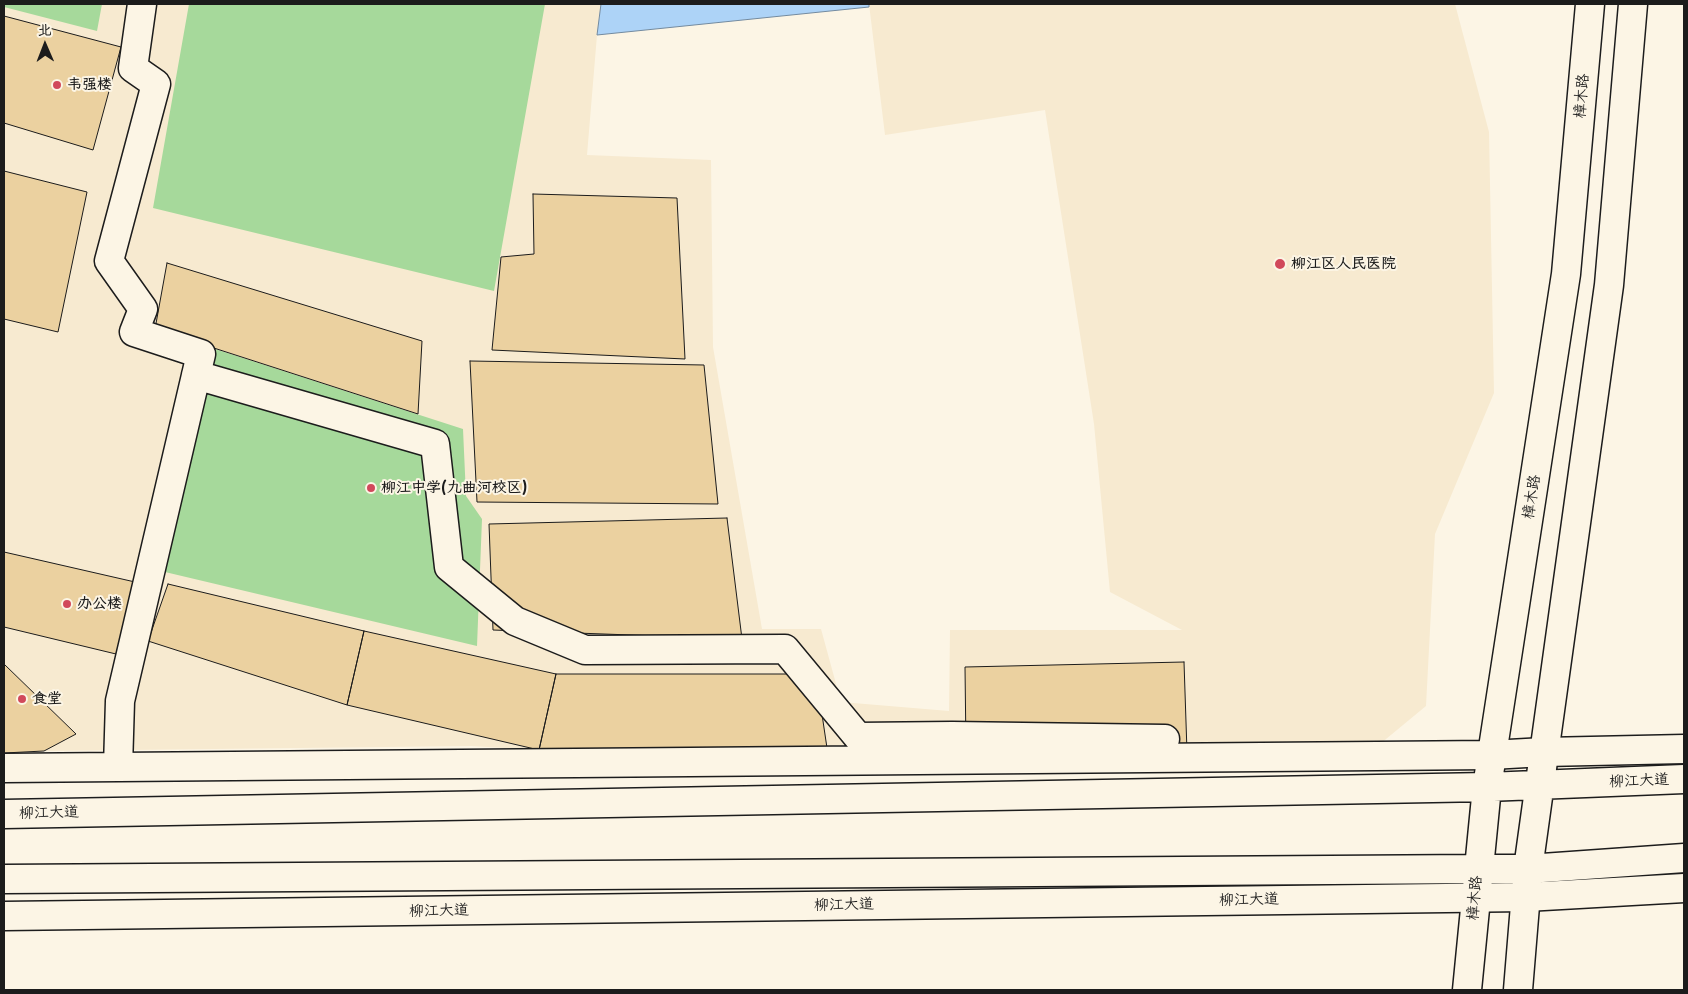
<!DOCTYPE html>
<html>
<head>
<meta charset="utf-8">
<style>
  body { margin:0 }
  #map { position:relative; width:1688px; height:994px; overflow:hidden; background:#fcf5e5; font-family:"Playpen Sans","LXGW WenKai TC",sans-serif }
  canvas { display:block }
  .frame { position:absolute; inset:0; border:5px solid #1c1c1c; pointer-events:none }
  .north { position:absolute; left:20px; top:20px; width:50px; height:50px; -webkit-text-stroke:4px #fcf5e5; paint-order:stroke; rotate:359deg; font-size:14px; font-weight:700; line-height:20px; text-align:center; color:#1c1c1c }
  .north::after { content:''; display:block; margin:auto; width:18px; height:22px; background:#1c1c1c; clip-path:polygon(50% 0,100% 100%,50% 72%,0 100%) }
</style>
</head>
<body>
<div id="map">
<canvas width="1688" height="994"></canvas>
<div class="frame"></div>
<div class="north">北</div>
</div>
<script>
const ctx = document.querySelector('canvas').getContext('2d');
ctx.lineJoin = 'round';
function fill(path, color) {
  ctx.fillStyle = color;
  ctx.fill(path, 'evenodd');
}
function poly(rows) {
  const path = new Path2D();
  for (const r of rows) {
    path.moveTo(r[0], r[1]);
    for (let i = 2; i < r.length; i += 2) path.lineTo(r[i], r[i + 1]);
  }
  return path;
}
function stroke(path, color, width, dash) {
  ctx.strokeStyle = color;
  ctx.lineWidth = width;
  ctx.lineCap = dash ? 'butt' : 'round';
  ctx.setLineDash(dash || []);
  ctx.stroke(path);
}
function drawText(font, color, halo, rows, align = 'center') {
  ctx.font = font + ' "Playpen Sans","LXGW WenKai TC",sans-serif';
  ctx.lineWidth = 4;
  ctx.setLineDash([]);
  ctx.textBaseline = 'middle';
  ctx.strokeStyle = halo;
  ctx.fillStyle = color;
  for (const [text, x, y, turn = 0] of rows) {
    ctx.save();
    ctx.translate(x, y);
    ctx.rotate((+turn || 0) * Math.PI / 180);
    ctx.textAlign = isNaN(turn) ? turn : align;
    if (halo) ctx.strokeText(text, 0, 0);
    ctx.fillText(text, 0, 0);
    ctx.restore();
  }
}
fill(poly([
  [4,4,601,4,597,35,587,155,711,160,713,347,762,629,821,629,841,702,949,711,950,630,1182,630,1110,592,1094,424,1045,110,885,135,869,4,1455,4,1489,132,1494,393,1435,534,1426,706,1380,744,539,750,471,746,44,751,4,753]
]), '#f7ead0');
fill(poly([
  [4,4,102,4,97,31,4,7],
  [189,4,545,4,494,291,153,208],
  [212,348,463,429,466,496,482,519,477,646,165,572]
]), '#a6d99b');
const water = poly([
  [601,4,869,4,869,7,597,35,601,4]
]);
fill(water, '#add3f7');
stroke(water, '#738a9f', 1);
const building = poly([
  [4,16,121,47,93,150,4,123,4,16],
  [4,171,87,192,58,332,4,319,4,171],
  [533,194,677,198,685,359,492,350,501,257,534,254,533,194],
  [167,263,422,341,418,414,155,329,167,263],
  [470,361,704,365,718,504,477,502,470,361],
  [727,518,742,639,493,630,489,524,727,518],
  [4,552,135,582,116,654,4,627,4,552],
  [168,584,364,631,347,705,148,641,168,584],
  [364,631,556,674,539,750,347,705,364,631],
  [1184,662,1187,752,966,750,965,667,1184,662],
  [4,664,76,734,44,751,4,753,4,664],
  [556,674,816,674,827,748,539,750,556,674]
]);
fill(building, '#ebd1a0');
stroke(building, '#1c1c1c', 1);
const minor = poly([
  [196,375,435,444,449,567,515,621,585,650,785,649,858,737,952,736,1165,739],
  [118,767,120,701,201,354,134,332,143,309,109,261,156,84,133,68,142,4],
  [4,768,1491,755,1544,752,1684,749],
  [4,916,1526,897,1684,888]
]);
const major = poly([
  [4,814,1487,787,1684,779],
  [4,879,1478,869,1528,869,1684,858],
  [1467,990,1487,787,1566,274,1590,4],
  [1518,990,1528,869,1609,285,1633,4]
]);
stroke(minor, '#1c1c1c', 31);
stroke(major, '#1c1c1c', 31);
stroke(minor, '#fcf5e5', 28);
stroke(major, '#fcf5e5', 28);
for (const [x, y, r, color] of [
  [57,85,5,"#d1495b"],
  [1280,264,6,"#d1495b"],
  [371,488,5,"#d1495b"],
  [67,604,5,"#d1495b"],
  [22,699,5,"#d1495b"]
]) {
  const dot = new Path2D();
  dot.arc(x, y, r, 0, 2 * Math.PI);
  ctx.fillStyle = color;
  ctx.fill(dot);
  stroke(dot, '#fcf5e5', 2);
}
drawText('bold 15px', '#1c1c1c', '#fcf5e5', [
  ["韦强楼",67,85],
  ["柳江区人民医院",1291,264],
  ["柳江中学(九曲河校区)",381,488],
  ["办公楼",77,604],
  ["食堂",32,699]
], 'left');
drawText('15px', '#1c1c1c', '#fcf5e5', [
  ["樟木路",1582,96,-85],
  ["樟木路",1532,497,-81],
  ["柳江大道",1639,781,-2],
  ["柳江大道",49,813,-1],
  ["樟木路",1475,898,-85],
  ["柳江大道",1249,900,-1],
  ["柳江大道",844,905,-1],
  ["柳江大道",439,911,-1]
]);
</script>
</body>
</html>
